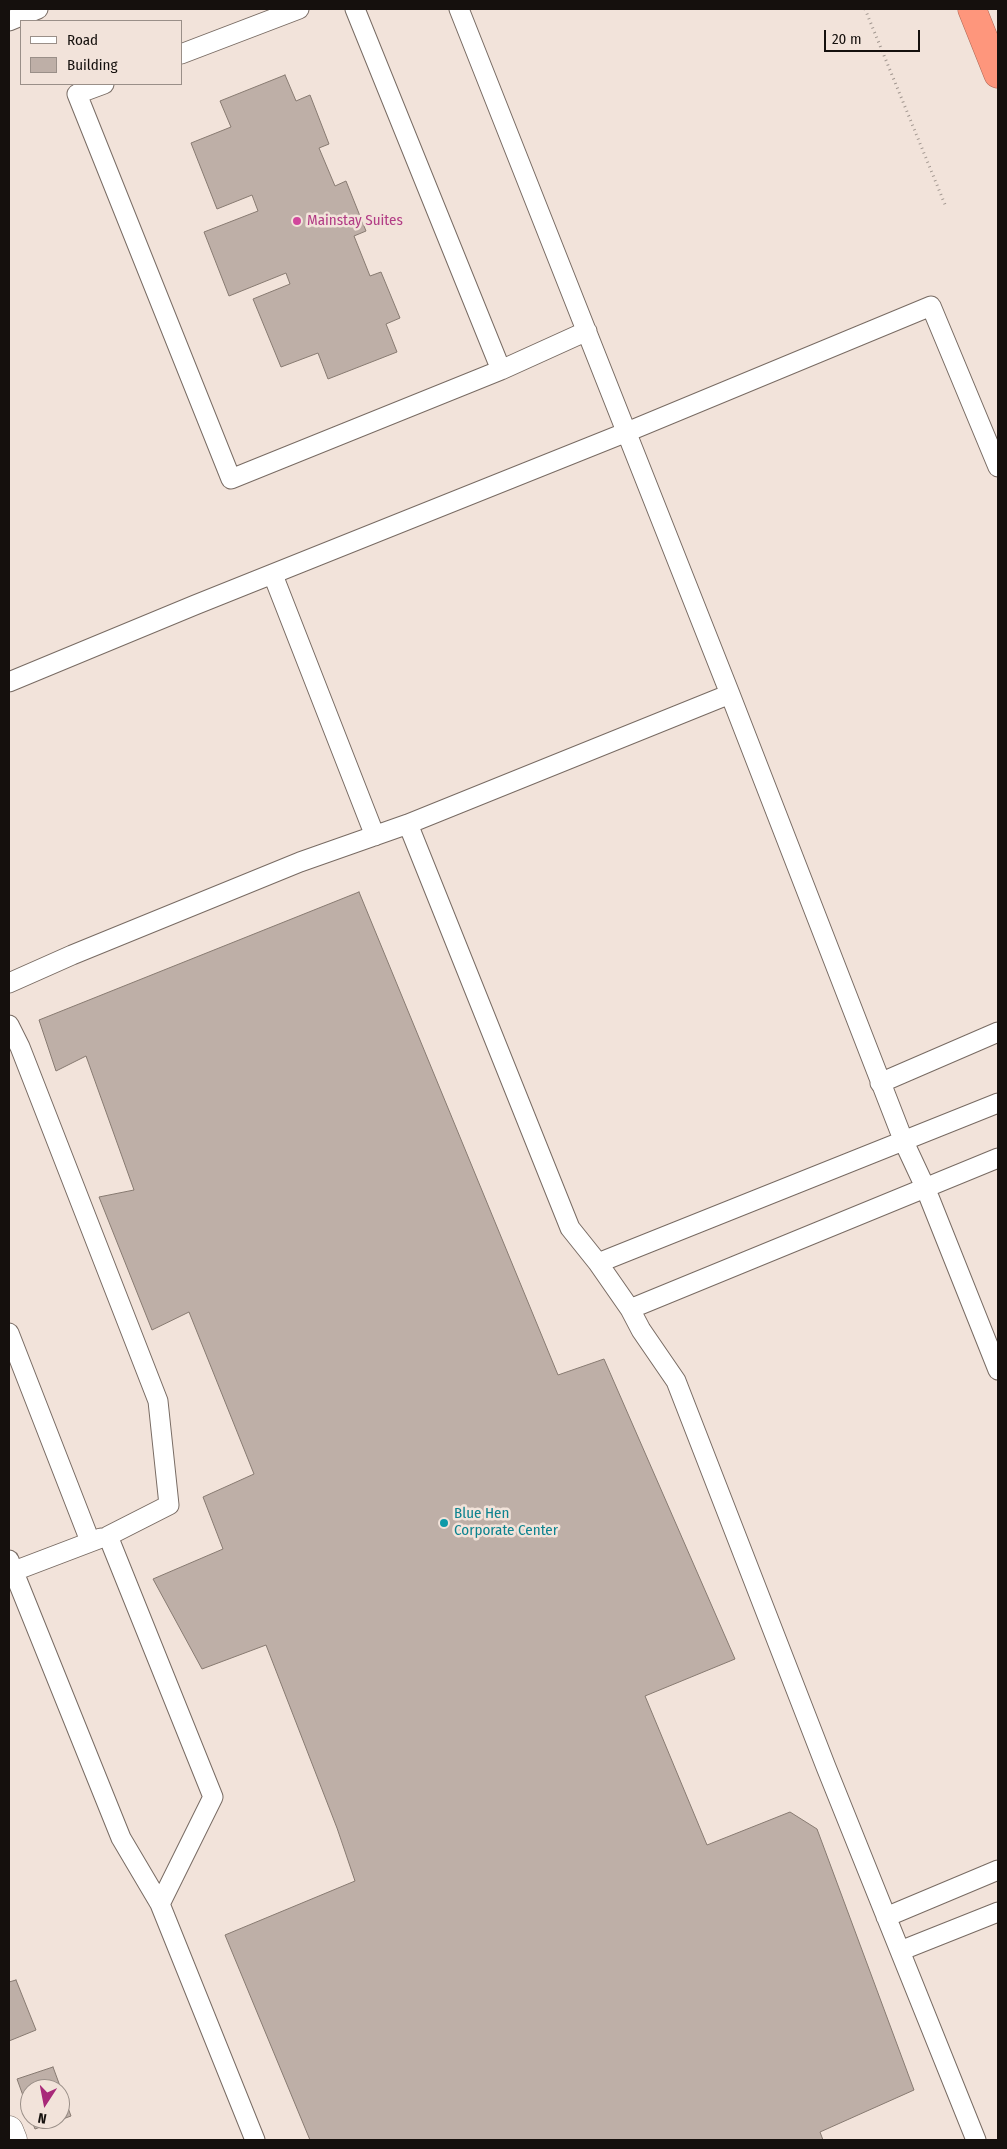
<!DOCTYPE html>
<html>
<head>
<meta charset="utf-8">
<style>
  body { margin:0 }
  #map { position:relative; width:1007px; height:2149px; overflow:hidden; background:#f2e3da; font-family:"Fira Sans Condensed",sans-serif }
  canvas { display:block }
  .frame { position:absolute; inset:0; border:10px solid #15100d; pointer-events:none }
  .legend { position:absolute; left:20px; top:20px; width:162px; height:65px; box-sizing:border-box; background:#f2e3da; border:1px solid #9a8f88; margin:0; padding:6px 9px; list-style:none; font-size:15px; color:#15100d }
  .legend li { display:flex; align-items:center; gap:10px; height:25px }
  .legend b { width:25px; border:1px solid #9a8f88 }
  .north { position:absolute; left:20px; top:2079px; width:50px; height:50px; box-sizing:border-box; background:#f2e3da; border:1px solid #9a8f88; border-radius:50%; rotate:191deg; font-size:14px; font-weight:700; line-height:20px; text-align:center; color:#15100d }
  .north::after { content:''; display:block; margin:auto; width:18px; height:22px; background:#a82979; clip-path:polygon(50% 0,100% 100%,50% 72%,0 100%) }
  .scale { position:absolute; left:824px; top:30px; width:96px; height:22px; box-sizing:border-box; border:2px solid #15100d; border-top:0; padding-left:6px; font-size:15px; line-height:18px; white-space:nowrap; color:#15100d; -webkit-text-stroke:4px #f2e3da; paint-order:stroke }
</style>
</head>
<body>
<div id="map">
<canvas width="1007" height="2149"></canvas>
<div class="frame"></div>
<ul class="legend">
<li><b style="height:6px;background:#fff"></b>Road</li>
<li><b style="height:14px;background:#beafa7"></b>Building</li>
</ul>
<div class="north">N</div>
<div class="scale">20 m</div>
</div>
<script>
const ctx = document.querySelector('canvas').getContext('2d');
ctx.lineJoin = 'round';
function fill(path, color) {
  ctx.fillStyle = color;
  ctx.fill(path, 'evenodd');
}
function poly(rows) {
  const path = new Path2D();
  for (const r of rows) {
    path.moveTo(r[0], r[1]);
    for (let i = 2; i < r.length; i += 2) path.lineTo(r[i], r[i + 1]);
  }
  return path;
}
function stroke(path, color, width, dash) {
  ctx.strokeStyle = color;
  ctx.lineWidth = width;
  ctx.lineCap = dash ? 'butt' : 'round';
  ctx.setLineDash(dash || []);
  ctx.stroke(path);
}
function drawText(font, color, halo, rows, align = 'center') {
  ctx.font = font + ' "Fira Sans Condensed",sans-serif';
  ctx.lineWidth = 5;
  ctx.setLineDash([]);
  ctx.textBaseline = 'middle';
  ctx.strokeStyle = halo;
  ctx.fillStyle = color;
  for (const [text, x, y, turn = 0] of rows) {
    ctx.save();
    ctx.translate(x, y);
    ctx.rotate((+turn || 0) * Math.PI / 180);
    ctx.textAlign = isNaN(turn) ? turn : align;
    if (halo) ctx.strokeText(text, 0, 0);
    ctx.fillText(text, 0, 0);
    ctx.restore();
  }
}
const building = poly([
  [285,75,296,101,310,95,329,144,319,148,335,186,346,181,366,231,354,236,370,276,381,272,400,318,386,324,397,352,328,379,318,353,281,367,253,299,290,284,286,273,229,296,204,232,258,211,252,195,217,209,191,143,231,127,220,101,285,75],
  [359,892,558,1375,604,1359,735,1659,645,1696,707,1845,790,1812,817,1829,914,2090,820,2132,823,2140,310,2140,225,1935,355,1881,337,1828,266,1645,202,1669,153,1579,223,1549,203,1497,254,1474,189,1312,152,1330,99,1197,134,1190,86,1056,56,1071,39,1020,359,892],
  [16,1980,36,2030,9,2041,9,1982,16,1980],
  [53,2067,71,2116,35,2129,31,2119,60,2119,60,2089,30,2089,30,2115,17,2079,53,2067]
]);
fill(building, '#beafa7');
stroke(building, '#877a71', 1);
const lane = poly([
  [355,9,501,370],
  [459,9,730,694,904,1142,925,1187,998,1370],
  [9,21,38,9],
  [181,54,299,9],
  [104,84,77,94,231,479,501,370,587,331],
  [273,575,375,836],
  [9,682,195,605,627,432,931,306,998,467],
  [730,694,408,824,570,1228,598,1263,630,1309,641,1330,676,1381,826,1767,976,2140],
  [9,983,72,955,300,862,408,824],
  [9,1025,20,1047,158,1401,169,1505,108,1536,213,1797,160,1904,255,2140],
  [880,1083,998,1032],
  [598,1263,998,1103],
  [630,1309,998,1158],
  [9,1333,90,1541],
  [9,1560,121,1838,160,1904],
  [9,1573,101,1538],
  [886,1917,998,1870],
  [900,1951,998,1912]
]);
const street = poly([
  [9,2130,13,2140]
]);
const highway = poly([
  [972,9,998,74]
]);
stroke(lane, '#786b63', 21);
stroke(street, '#786b63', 29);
stroke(highway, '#ac6755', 29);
stroke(poly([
  [865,9,946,207]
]), '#a29790', 3, [1, 4]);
stroke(lane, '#fff', 19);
stroke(street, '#fff', 28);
stroke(highway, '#fe967c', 28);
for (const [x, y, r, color] of [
  [297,221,5,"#d1479c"],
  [444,1523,5,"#0f9aa8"]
]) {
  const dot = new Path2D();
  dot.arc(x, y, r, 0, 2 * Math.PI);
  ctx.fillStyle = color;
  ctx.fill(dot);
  stroke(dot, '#f2e3da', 2);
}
drawText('15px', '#b23c85', '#f2e3da', [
  ["Mainstay Suites",307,221]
], 'left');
drawText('15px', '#0d838f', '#f2e3da', [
  ["Blue Hen",454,1514],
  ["Corporate Center",454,1531]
], 'left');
</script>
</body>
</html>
